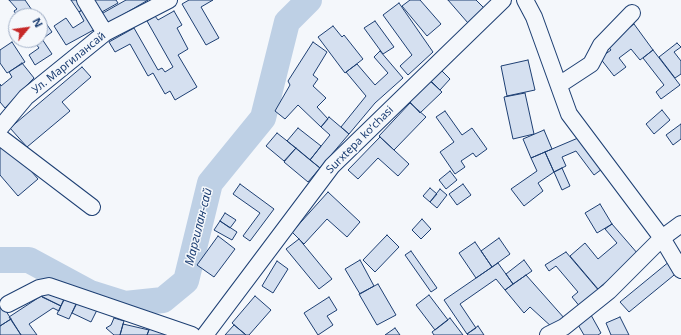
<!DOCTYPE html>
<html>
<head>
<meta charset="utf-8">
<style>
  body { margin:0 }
  #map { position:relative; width:681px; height:335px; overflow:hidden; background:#f4f7fb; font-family:"Noto Sans",sans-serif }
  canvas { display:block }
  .north { position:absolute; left:8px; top:8px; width:40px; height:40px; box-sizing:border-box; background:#f4f7fb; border:1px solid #9eadc5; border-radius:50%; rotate:61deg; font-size:11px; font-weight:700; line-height:16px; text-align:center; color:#1d3f73 }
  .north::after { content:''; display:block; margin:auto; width:14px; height:18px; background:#c62828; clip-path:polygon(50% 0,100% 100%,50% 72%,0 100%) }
</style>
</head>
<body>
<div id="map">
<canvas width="681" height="335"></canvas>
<div class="north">N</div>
</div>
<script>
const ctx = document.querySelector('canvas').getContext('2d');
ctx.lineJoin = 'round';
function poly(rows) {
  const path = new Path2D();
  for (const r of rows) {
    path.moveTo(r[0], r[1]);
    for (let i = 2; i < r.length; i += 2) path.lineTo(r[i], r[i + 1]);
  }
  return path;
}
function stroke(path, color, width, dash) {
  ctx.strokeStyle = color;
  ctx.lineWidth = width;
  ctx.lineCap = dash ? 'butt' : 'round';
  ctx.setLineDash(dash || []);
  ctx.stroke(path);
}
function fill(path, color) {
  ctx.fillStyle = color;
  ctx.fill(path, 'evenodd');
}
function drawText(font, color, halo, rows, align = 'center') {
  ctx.font = font + ' "Noto Sans",sans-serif';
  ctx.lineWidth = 3;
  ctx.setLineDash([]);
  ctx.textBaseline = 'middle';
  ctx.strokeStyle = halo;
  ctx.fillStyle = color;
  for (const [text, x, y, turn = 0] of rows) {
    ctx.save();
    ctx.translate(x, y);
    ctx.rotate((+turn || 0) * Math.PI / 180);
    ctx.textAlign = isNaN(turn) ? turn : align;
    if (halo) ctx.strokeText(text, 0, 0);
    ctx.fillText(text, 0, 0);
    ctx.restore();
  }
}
stroke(poly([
  [0,260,29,260,90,293,125,304,163,300,186,281,210,183,263,118,287,22,309,0]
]), '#bed0e5', 26);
const building = poly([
  [9,0,25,0,36,16,17,16,14,11,17,9,9,0],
  [71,0,82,0,86,7,79,12,71,0],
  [92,0,116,0,118,3,100,13,92,0],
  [126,0,148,0,102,27,96,17,126,0],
  [189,0,213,0,201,7,219,38,206,45,182,4,189,0],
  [410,0,420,0,441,24,427,36,402,6,410,0],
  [448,0,476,0,484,8,468,23,448,0],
  [399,3,433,52,408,75,400,66,412,55,383,15,399,3],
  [86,7,99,27,66,45,54,26,66,18,73,28,84,21,79,12,86,7],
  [174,11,182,25,177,28,188,49,178,55,197,87,175,100,170,91,165,94,153,73,148,76,130,44,115,52,109,42,134,28,158,70,162,68,165,72,173,67,147,21,155,16,158,20,174,11],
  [43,19,52,32,42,39,40,36,40,22,43,19],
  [375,21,394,47,383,54,364,28,375,21],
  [634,24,653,50,640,60,631,49,619,58,626,67,614,76,600,58,611,50,607,45,634,24],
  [333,26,342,37,344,35,363,59,345,73,318,37,333,26],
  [40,36,52,54,35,65,29,55,39,48,33,40,40,40,40,36],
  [12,42,25,62,7,73,0,63,0,50,12,42],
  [313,42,327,52,313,75,318,79,313,86,326,98,317,107,328,119,321,127,298,105,285,119,275,111,290,85,288,81,313,42],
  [677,43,681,47,674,52,681,61,681,74,675,78,659,57,677,43],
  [653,50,680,85,661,99,656,92,664,85,643,58,653,50],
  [380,51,403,78,375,103,349,134,341,127,366,96,346,72,357,64,375,85,388,73,374,57,380,51],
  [528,60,535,90,507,96,501,66,528,60],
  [22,63,34,78,5,108,0,102,0,84,1,86,12,77,9,72,22,63],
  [82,67,91,77,62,102,70,111,27,147,10,128,82,67],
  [441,70,450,79,440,90,431,81,441,70],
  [430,81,442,92,420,113,410,102,430,81],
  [525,93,534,134,513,139,504,97,525,93],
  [410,103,426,117,394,150,379,136,410,103],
  [662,110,670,120,654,134,646,124,662,110],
  [445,111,462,135,472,128,487,149,476,157,473,153,461,161,465,167,455,174,440,152,454,142,436,117,445,111],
  [329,117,349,134,320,168,310,160,330,135,321,127,329,117],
  [681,124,681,139,673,145,666,135,681,124],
  [298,128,321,146,310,160,287,141,298,128],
  [544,130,552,149,531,158,523,139,544,130],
  [277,133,296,148,284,161,266,146,277,133],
  [380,137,409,164,398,176,378,158,358,179,348,170,380,137],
  [578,138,602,169,594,175,576,151,562,157,566,166,554,172,545,152,578,138],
  [6,142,38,179,18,196,0,175,0,147,6,142],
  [296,148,320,168,308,182,284,162,296,148],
  [545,152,554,172,538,183,543,191,524,206,511,189,537,171,531,158,545,152],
  [562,168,570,186,562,190,554,172,562,168],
  [450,171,457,180,446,189,439,180,450,171],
  [240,184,274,209,250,241,243,236,260,213,233,194,240,184],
  [463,184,471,195,457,205,449,194,463,184],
  [430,188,437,194,430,202,423,196,430,188],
  [440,189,447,195,437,208,430,202,440,189],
  [328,192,360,222,347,237,327,219,304,244,292,232,328,192],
  [600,204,612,224,597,233,585,213,600,204],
  [225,213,236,220,230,228,220,221,225,213],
  [422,219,431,229,421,239,412,230,422,219],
  [220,221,237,232,232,240,214,230,220,221],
  [612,224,638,254,598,289,570,256,585,243,598,259,617,243,605,229,612,224],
  [387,235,399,247,375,272,363,260,387,235],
  [218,236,235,249,214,277,197,265,218,236],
  [499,238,510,254,492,267,481,251,499,238],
  [299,239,332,279,319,289,286,249,299,239],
  [475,242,492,267,476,278,459,253,475,242],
  [411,251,437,288,431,292,405,255,411,251],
  [566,252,600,292,581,308,572,297,578,292,556,266,549,271,545,265,566,252],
  [360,260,374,286,360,294,345,269,360,260],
  [524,260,532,271,513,284,506,274,524,260],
  [277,261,288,269,273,293,262,286,277,261],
  [670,261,679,271,629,312,620,302,670,261],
  [498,263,513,284,505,290,496,279,460,304,476,328,467,334,444,300,498,263],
  [526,275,565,319,553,328,530,307,524,313,505,290,526,275],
  [378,284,396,315,377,325,359,294,378,284],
  [46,289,65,298,61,306,42,297,46,289],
  [429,295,448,320,435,330,416,305,429,295],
  [41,296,61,306,59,311,53,308,29,324,37,335,21,335,9,317,41,296],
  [255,296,271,310,249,335,246,335,232,323,255,296],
  [329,297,337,310,327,316,333,325,318,335,304,313,329,297],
  [64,299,76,304,69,319,57,314,64,299],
  [78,301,97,310,91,322,72,313,78,301],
  [1,303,11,319,0,326,0,304,1,303],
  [591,315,601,333,598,335,584,335,577,323,591,315],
  [620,317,629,335,611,335,606,323,620,317],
  [114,318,124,321,120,335,114,335,106,328,111,325,114,318],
  [450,318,463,335,434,335,432,332,450,318],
  [11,319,21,335,0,335,0,326,11,319],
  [123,324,149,330,147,335,120,335,123,324],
  [234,325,246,335,225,335,234,325],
  [478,326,484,335,468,335,467,334,478,326],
  [150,327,169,335,147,335,150,327],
  [395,328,400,335,385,335,395,328]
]);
fill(building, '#d5e0f0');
stroke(building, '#1d3f73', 1);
const minor = poly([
  [85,0,105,33],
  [525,0,534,17,569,114,662,238,681,270],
  [559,85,591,64,601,45,632,13],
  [0,128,26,97,105,33,169,0],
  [0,137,92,207],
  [8,304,39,288,49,286,192,335],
  [205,335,332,166,503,0],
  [548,335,564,327,609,291,662,238,681,224]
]);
stroke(minor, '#1d3f73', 18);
stroke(minor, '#f4f7fb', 16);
drawText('11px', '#1d3f73', '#f4f7fb', [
  ["Ул. Маргилансай",69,63,-39],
  ["Surxtepa koʻchasi",360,140,-45]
]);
drawText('italic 12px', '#1d3f73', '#f4f7fb', [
  ["Маргилан-сай",199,227,-76]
]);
</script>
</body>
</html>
